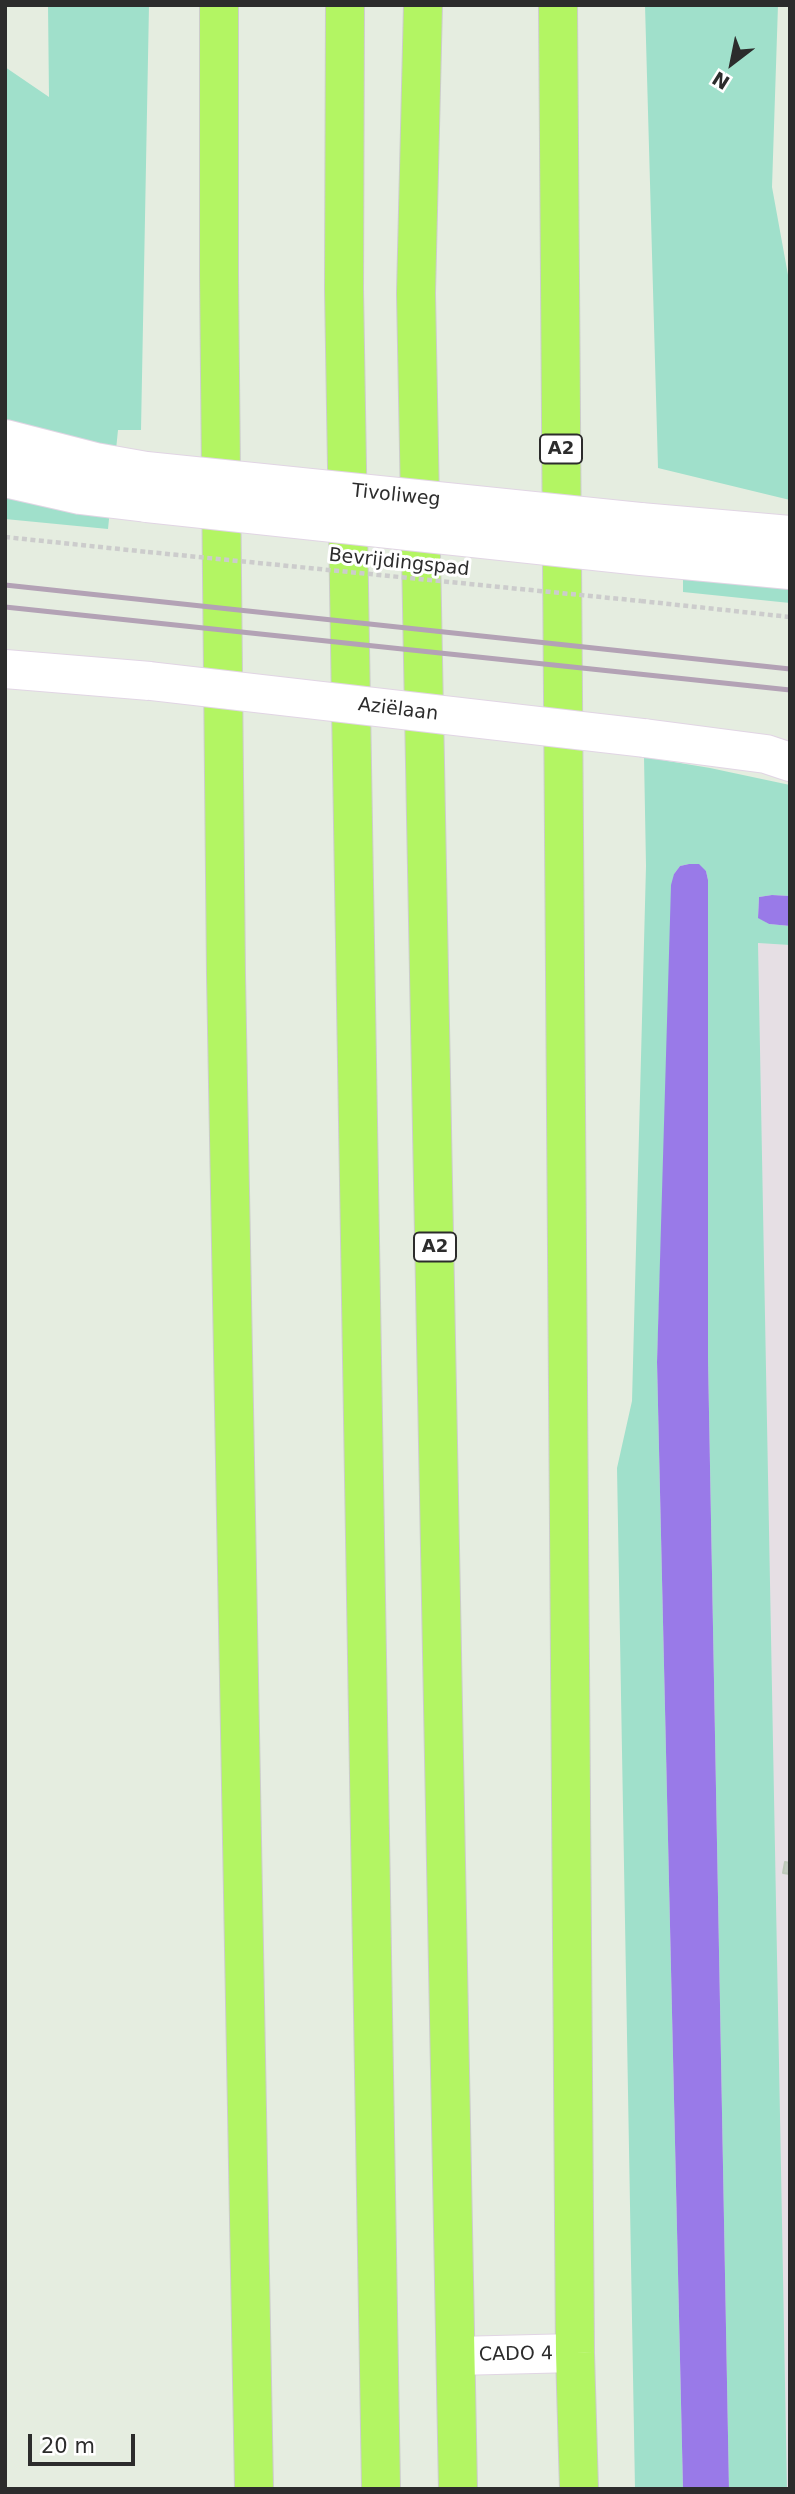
<!DOCTYPE html>
<html>
<head>
<meta charset="utf-8">
<style>
  body { margin:0 }
  #map { position:relative; width:795px; height:2494px; overflow:hidden; background:#e5ede0; font-family:"DejaVu Sans",sans-serif }
  canvas { display:block }
  .frame { position:absolute; inset:0; border:7px solid #2c2c2c; pointer-events:none }
  .north { position:absolute; left:697px; top:28px; width:70px; height:70px; -webkit-text-stroke:5px #fff; paint-order:stroke; rotate:212deg; font-size:19px; font-weight:700; line-height:28px; text-align:center; color:#2c2c2c }
  .north::after { content:''; display:block; margin:auto; width:24px; height:32px; background:#2c2c2c; clip-path:polygon(50% 0,100% 100%,50% 72%,0 100%) }
  .scale { position:absolute; left:28px; top:2434px; width:107px; height:32px; box-sizing:border-box; border:4px solid #2c2c2c; border-top:0; padding-left:9px; font-size:21px; line-height:24px; white-space:nowrap; color:#2c2c2c; -webkit-text-stroke:5px #fff; paint-order:stroke }
</style>
</head>
<body>
<div id="map">
<canvas width="795" height="2494"></canvas>
<div class="frame"></div>
<div class="north">N</div>
<div class="scale">20 m</div>
</div>
<script>
const ctx = document.querySelector('canvas').getContext('2d');
ctx.lineJoin = 'round';
function fill(path, color) {
  ctx.fillStyle = color;
  ctx.fill(path, 'evenodd');
}
function poly(rows) {
  const path = new Path2D();
  for (const r of rows) {
    path.moveTo(r[0], r[1]);
    for (let i = 2; i < r.length; i += 2) path.lineTo(r[i], r[i + 1]);
  }
  return path;
}
function stroke(path, color, width, dash) {
  ctx.strokeStyle = color;
  ctx.lineWidth = width;
  ctx.lineCap = dash ? 'butt' : 'round';
  ctx.setLineDash(dash || []);
  ctx.stroke(path);
}
function drawText(font, color, halo, rows, align = 'center') {
  ctx.font = font + ' "DejaVu Sans",sans-serif';
  ctx.lineWidth = 6;
  ctx.setLineDash([]);
  ctx.textBaseline = 'middle';
  ctx.strokeStyle = halo;
  ctx.fillStyle = color;
  for (const [text, x, y, turn = 0] of rows) {
    ctx.save();
    ctx.translate(x, y);
    ctx.rotate((+turn || 0) * Math.PI / 180);
    ctx.textAlign = isNaN(turn) ? turn : align;
    if (halo) ctx.strokeText(text, 0, 0);
    ctx.fillText(text, 0, 0);
    ctx.restore();
  }
}
fill(poly([
  [753,941,790,945,790,2489,780,2489]
]), '#e6dfe4');
fill(poly([
  [48,5,149,5,141,430,118,430,108,529,5,519,5,67,49,97],
  [645,5,778,5,772,187,790,286,790,500,658,468],
  [683,568,790,580,790,603,683,592],
  [644,757,710,768,790,785,790,896,772,895,759,897,758,917,769,924,790,926,790,945,758,943,787,2489,729,2489,708,1358,708,880,706,871,689,864,680,866,674,874,657,1362,683,2489,635,2489,617,1468,632,1401,646,866]
]), '#a0e0cb');
fill(poly([
  [689,864,699,864,706,871,708,880,708,1358,729,2489,683,2489,657,1362,671,885,674,874,680,866],
  [772,895,790,896,790,926,769,924,758,918,759,897]
]), '#997ae8');
const building = poly([
  [785,1862,790,1863,790,1874,783,1873,785,1862]
]);
fill(building, '#c5ccc2');
stroke(building, '#bec8b9', 2);
const minor = poly([
  [5,439,95,462,146,471],
  [5,478,80,495,147,503],
  [640,522,790,535],
  [641,556,790,570],
  [5,669,150,681],
  [644,738,766,754,790,762],
  [456,2356,575,2353]
]);
const highway = poly([
  [219,5,219,275,226,975,254,2489],
  [345,5,344,289,381,2489],
  [423,5,416,293,458,2489],
  [558,5,575,2353,579,2489]
]);
stroke(minor, '#e1d5e4', 40);
stroke(highway, '#ccc', 40);
stroke(poly([
  [5,537,148,552],
  [641,601,790,617]
]), '#ccc', 4.5, [5, 3.5]);
stroke(minor, '#fff', 38);
stroke(highway, '#b3f563', 38);
stroke(poly([
  [5,585,790,669],
  [5,607,790,690]
]), '#b3a2b5', 5);
const minorBridge = poly([
  [146,471,640,522],
  [147,503,641,556],
  [150,681,644,738]
]);
stroke(minorBridge, '#e1d5e4', 40, []);
stroke(poly([
  [148,552,641,601]
]), '#ccc', 4.5, [5, 3.5]);
stroke(minorBridge, '#fff', 38);
for (const [x, y, w] of [
  [561,449,42],
  [435,1247,42]
]) {
  const box = new Path2D();
  box.roundRect(x - w / 2, y - 14.5, w, 29, 5);
  ctx.fillStyle = '#fff';
  ctx.fill(box);
  stroke(box, '#2c2c2c', 2);
}
drawText('bold 18px', '#2c2c2c', null, [
  ["A2",561,449],
  ["A2",435,1247]
]);
drawText('19px', '#2c2c2c', '#fff', [
  ["Tivoliweg",396,496,6],
  ["Bevrijdingspad",399,563,6],
  ["Aziëlaan",398,710,7],
  ["CADO 4",516,2355,-1]
]);
</script>
</body>
</html>
